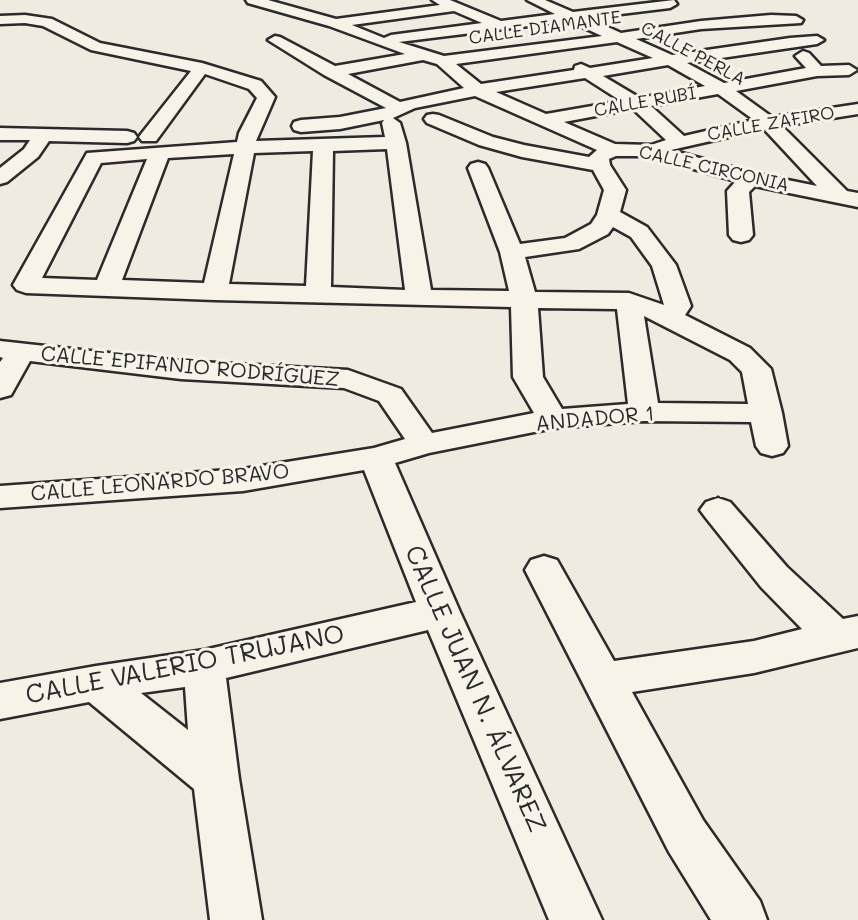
<!DOCTYPE html>
<html>
<head>
<meta charset="utf-8">
<style>
  body { margin:0 }
  canvas { display:block; background:#efebe0 }
</style>
</head>
<body>
<canvas width="858" height="920"></canvas>
<script>
const ctx = document.querySelector('canvas').getContext('2d');
ctx.lineJoin = 'round';
function poly(rows) {
  const path = new Path2D();
  for (const r of rows) {
    path.moveTo(r[0], r[1]);
    for (let i = 2; i < r.length; i += 2) path.lineTo(r[i], r[i + 1]);
  }
  return path;
}
function stroke(path, color, width, dash) {
  ctx.strokeStyle = color;
  ctx.lineWidth = width;
  ctx.lineCap = dash ? 'butt' : 'round';
  ctx.setLineDash(dash || []);
  ctx.stroke(path);
}
function fill(path, color) {
  ctx.fillStyle = color;
  ctx.fill(path, 'evenodd');
}
function drawText(font, color, halo, rows, align = 'center') {
  ctx.font = font + ' Mali,sans-serif';
  ctx.lineWidth = 6;
  ctx.setLineDash([]);
  ctx.textBaseline = 'middle';
  ctx.strokeStyle = halo;
  ctx.fillStyle = color;
  for (const [text, x, y, turn = 0] of rows) {
    ctx.save();
    ctx.translate(x, y);
    ctx.rotate((+turn || 0) * Math.PI / 180);
    ctx.textAlign = isNaN(turn) ? turn : align;
    if (halo) ctx.strokeText(text, 0, 0);
    ctx.fillText(text, 0, 0);
    ctx.restore();
  }
}
const minor = poly([
  [246,0,268,0,336,19,440,5,432,0,450,0,501,21,555,14,527,0,545,0,573,12,674,0,677,4,670,8,588,18,621,33,701,21,771,15,796,16,803,20,801,23,701,29,636,39,672,55,790,38,817,36,824,40,817,44,687,63,724,83,806,68,795,56,803,51,809,53,821,66,849,65,857,70,849,75,817,76,736,91,772,117,858,104,858,114,782,126,847,191,858,193,858,207,755,186,749,192,753,235,749,240,741,242,733,240,729,235,727,191,736,181,648,156,616,156,609,159,610,165,626,190,620,212,647,227,676,265,691,306,685,315,750,348,771,369,782,413,788,446,783,453,772,456,761,453,756,446,751,422,644,421,554,428,429,453,395,463,460,612,602,920,549,920,428,630,226,678,239,779,262,920,210,920,194,789,89,702,0,719,0,683,96,666,204,650,416,602,364,470,243,491,0,508,0,486,243,469,374,448,405,439,379,401,344,388,181,379,30,361,11,395,0,398,0,362,3,358,0,357,0,341,181,361,348,370,401,389,432,433,534,413,513,377,511,307,215,300,26,293,17,290,13,285,87,153,237,142,239,133,257,98,249,89,205,74,156,141,142,141,139,137,142,133,191,71,91,50,43,26,25,23,0,24,0,16,25,15,52,19,100,43,202,63,261,81,275,97,256,141,385,137,382,123,384,120,340,129,301,132,294,130,292,126,294,122,301,120,340,117,386,108,324,75,268,40,275,36,280,37,335,66,405,54,329,26,248,3,246,0],
  [454,11,482,23,391,35,384,38,352,25,454,11],
  [569,21,602,36,444,56,399,42,569,21],
  [617,42,653,58,590,68,581,64,575,66,574,70,481,84,456,64,617,42],
  [423,60,437,64,464,88,400,102,348,74,423,60],
  [668,65,705,86,640,98,603,76,668,65],
  [585,78,621,101,546,114,496,92,585,78],
  [718,94,754,120,684,136,651,106,718,94],
  [475,96,597,150,589,157,524,145,493,137,439,115,433,114,427,115,424,119,427,123,479,145,522,157,593,170,604,190,597,215,591,224,565,238,520,244,488,168,485,164,478,162,471,164,468,168,500,252,509,291,431,290,406,143,400,123,393,118,415,108,475,96],
  [633,109,666,140,651,145,615,144,564,122,633,109],
  [764,129,817,186,753,173,671,150,764,129],
  [387,149,405,290,331,287,333,151,387,149],
  [313,151,306,286,229,284,254,153,313,151],
  [234,154,204,283,122,280,168,158,234,154],
  [147,159,97,280,42,278,101,163,147,159],
  [613,227,631,237,652,266,664,305,629,293,535,292,525,257,579,249,608,234,613,227],
  [538,308,617,309,628,404,562,409,543,377,538,308],
  [644,316,730,360,742,372,748,404,658,403,644,316],
  [185,687,188,730,141,693,185,687],
  [0,128,127,131,134,133,137,137,134,141,127,143,49,141,38,157,7,182,0,184,0,168,24,149,30,140,0,140,0,128],
  [718,498,730,502,787,567,843,619,858,616,858,648,754,673,632,692,703,820,760,901,767,920,711,920,669,852,525,570,531,560,544,556,557,560,614,661,754,641,802,629,761,587,706,518,700,510,706,502,718,498]
]);
stroke(minor, '#2b2b2b', 5);
fill(minor, '#f7f3e8');
drawText('18px', '#2b2b2b', '#f7f3e8', [
  ["CALLE DIAMANTE",545,28,-8],
  ["CALLE PERLA",693,54,28],
  ["CALLE RUBÍ",645,102,-10],
  ["CALLE ZAFIRO",771,124,-10],
  ["CALLE CIRCONIA",714,169,13]
]);
drawText('21px', '#2b2b2b', '#f7f3e8', [
  ["CALLE EPIFANIO RODRÍGUEZ",190,367,5],
  ["ANDADOR 1",595,419,-5],
  ["CALLE LEONARDO BRAVO",160,483,-5]
]);
drawText('26px', '#2b2b2b', '#f7f3e8', [
  ["CALLE VALERIO TRUJANO",185,665,-11],
  ["CALLE JUAN N. ÁLVAREZ",475,689,66]
]);
</script>
</body>
</html>
